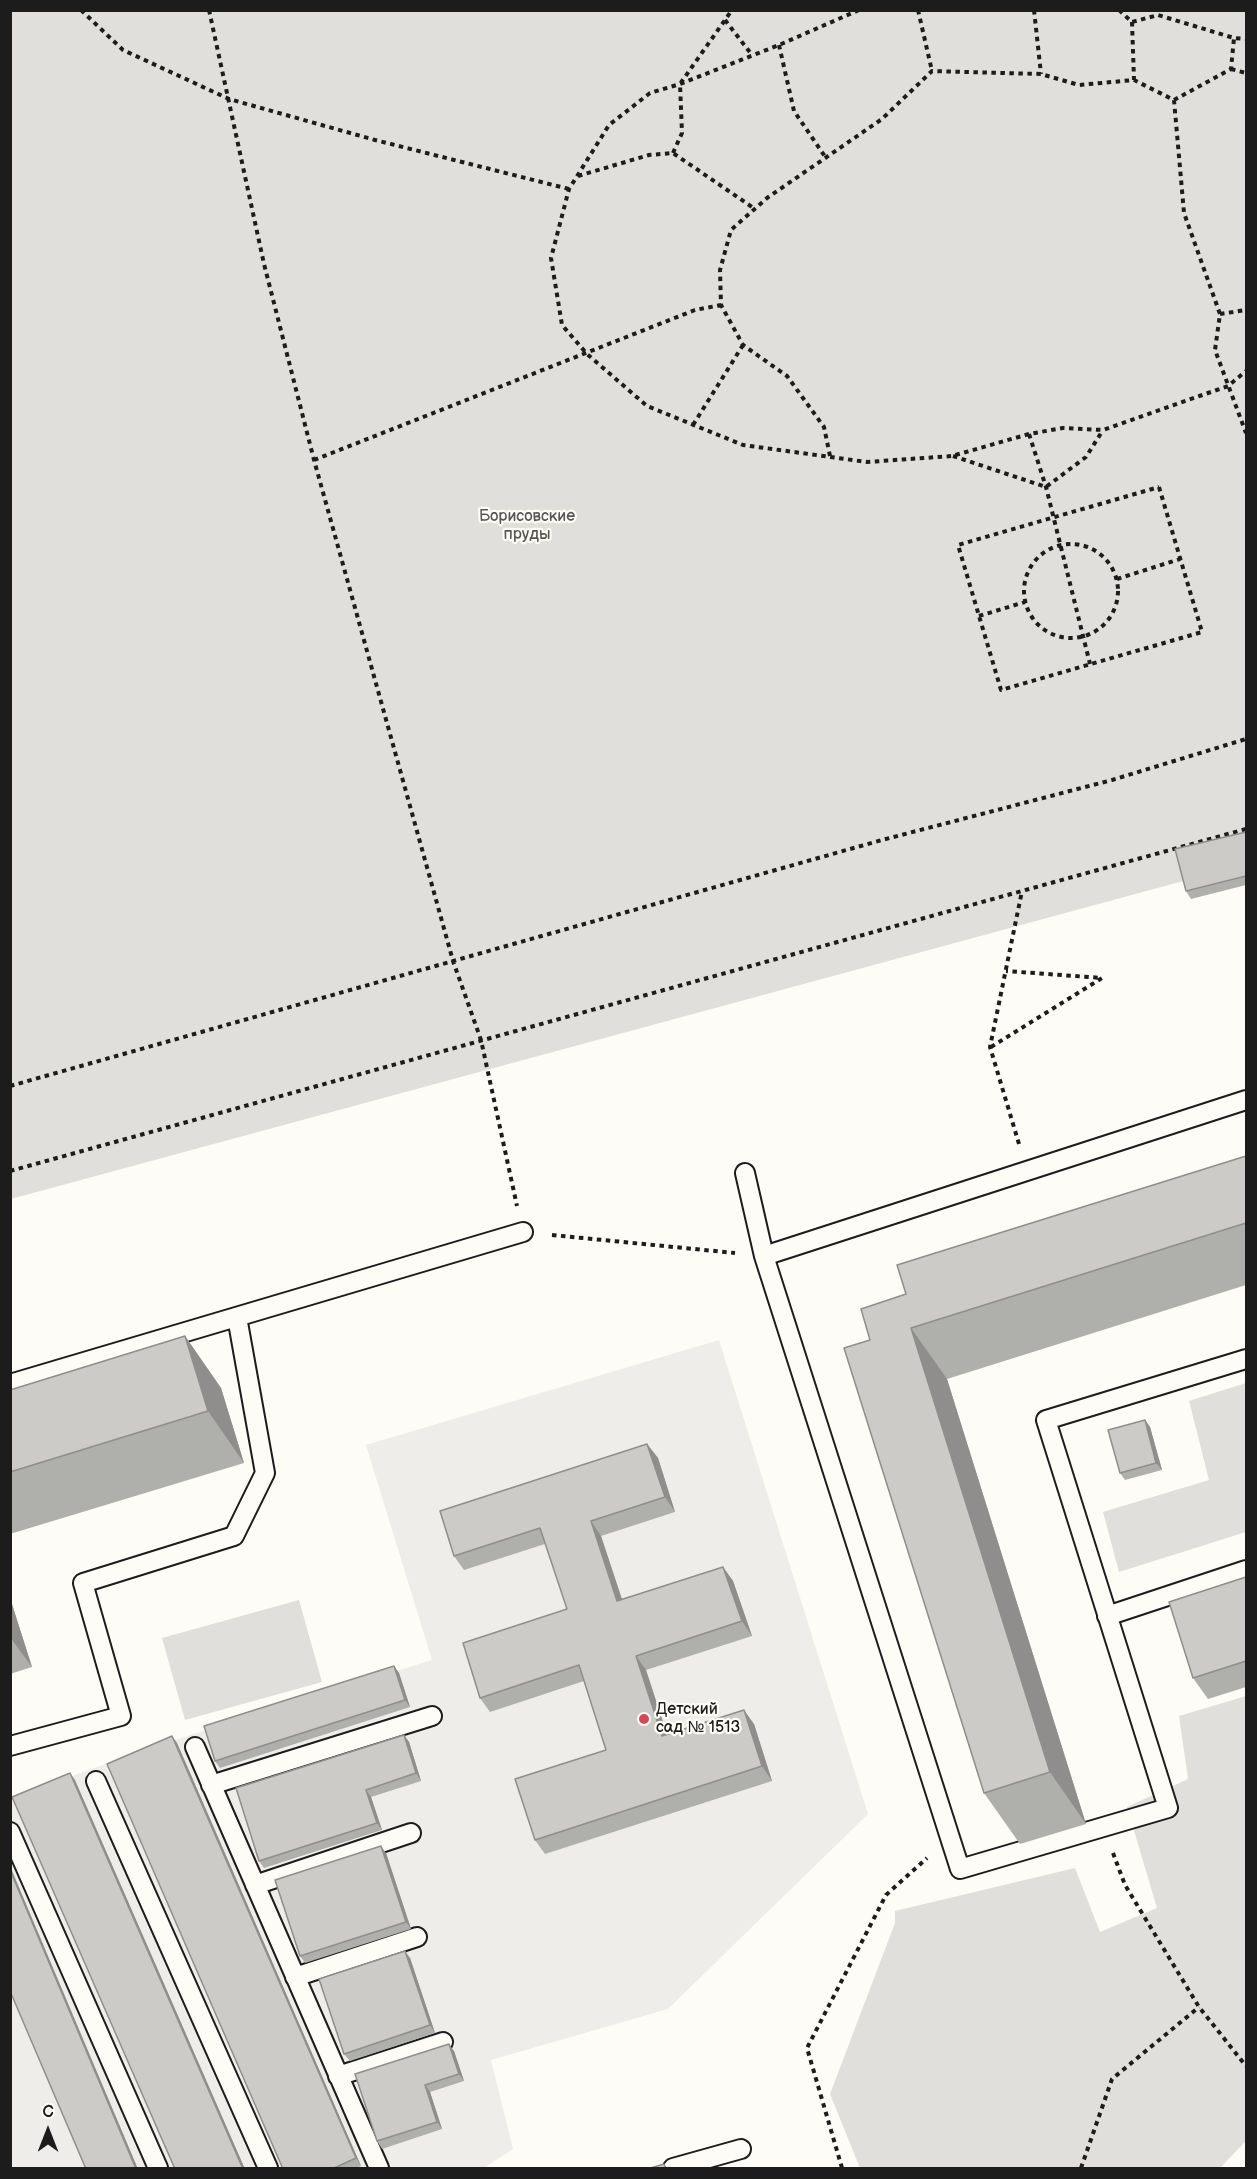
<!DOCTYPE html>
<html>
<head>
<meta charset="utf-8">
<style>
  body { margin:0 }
  #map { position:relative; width:1257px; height:2179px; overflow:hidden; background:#fdfcf7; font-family:"Balsamiq Sans",sans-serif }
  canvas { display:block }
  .frame { position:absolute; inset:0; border:12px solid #1c1c1c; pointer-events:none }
  .north { position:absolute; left:18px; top:2101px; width:60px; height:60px; -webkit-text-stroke:4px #fdfcf7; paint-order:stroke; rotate:0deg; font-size:16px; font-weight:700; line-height:24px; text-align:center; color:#1c1c1c }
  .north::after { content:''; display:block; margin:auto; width:21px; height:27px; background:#1c1c1c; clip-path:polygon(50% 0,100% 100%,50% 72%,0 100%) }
</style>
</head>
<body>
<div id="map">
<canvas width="1257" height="2179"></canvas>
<div class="frame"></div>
<div class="north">С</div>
</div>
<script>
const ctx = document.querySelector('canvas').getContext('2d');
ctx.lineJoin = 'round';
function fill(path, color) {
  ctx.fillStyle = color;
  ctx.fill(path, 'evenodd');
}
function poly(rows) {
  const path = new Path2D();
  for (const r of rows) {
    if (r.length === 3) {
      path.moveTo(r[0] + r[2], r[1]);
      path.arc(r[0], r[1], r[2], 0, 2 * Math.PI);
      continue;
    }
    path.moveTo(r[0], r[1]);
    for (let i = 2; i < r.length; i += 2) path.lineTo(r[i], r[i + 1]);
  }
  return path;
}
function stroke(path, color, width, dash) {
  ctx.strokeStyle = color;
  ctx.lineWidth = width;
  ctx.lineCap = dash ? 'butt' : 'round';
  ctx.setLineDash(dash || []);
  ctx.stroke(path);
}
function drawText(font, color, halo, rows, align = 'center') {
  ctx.font = font + ' "Balsamiq Sans",sans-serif';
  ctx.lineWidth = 4.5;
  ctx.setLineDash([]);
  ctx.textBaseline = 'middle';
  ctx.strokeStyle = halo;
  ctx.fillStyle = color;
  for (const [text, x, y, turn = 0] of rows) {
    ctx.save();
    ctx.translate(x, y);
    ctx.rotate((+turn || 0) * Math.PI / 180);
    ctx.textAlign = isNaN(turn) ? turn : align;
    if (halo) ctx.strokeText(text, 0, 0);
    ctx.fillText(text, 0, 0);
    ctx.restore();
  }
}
fill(poly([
  [719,1340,868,1814,668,2009,491,2060,513,2149,484,2168,11,2168,10,1798,168,1742,432,1660,366,1445]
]), '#eeede9');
fill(poly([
  [11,11,1246,11,1246,864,11,1199],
  [1246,1383,1246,1532,1119,1572,1103,1512,1209,1480,1189,1401],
  [299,1600,322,1682,185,1720,162,1638],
  [1246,1696,1246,2141,1220,2168,860,2168,830,2094,895,1923,895,1911,1075,1868,1100,1932,1157,1908,1127,1807,1188,1779,1179,1716]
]), '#e0dfdb');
const lane = poly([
  [1246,1100,764,1256,960,1869,1168,1808,1046,1420,1246,1359],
  [745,1173,764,1256],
  [10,1384,523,1232],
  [1107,1616,1246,1570],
  [10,1746,121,1716,83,1583,234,1536,265,1473,237,1317],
  [195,1747,379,2168],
  [96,1781,268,2168],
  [211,1785,432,1716],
  [10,1832,158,2168],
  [255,1885,411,1833],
  [295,1977,417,1937],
  [338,2076,443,2042],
  [673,2168,741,2149]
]);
stroke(lane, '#1c1c1c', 22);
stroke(poly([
  [81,10,123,50,229,99,375,140,569,189],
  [209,10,264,264,314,460,453,961,481,1040,517,1206],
  [859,10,779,45,680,84,650,93,609,125,569,189,551,258,562,325,587,354,647,406,743,445,867,462,952,456,1029,434,1063,428,1103,430,1228,386,1246,371],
  [918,10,932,71],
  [1034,10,1041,74],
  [1119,10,1132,22,1158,15,1234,38,1246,39],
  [725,20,752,55],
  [1132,22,1134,80],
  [779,45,794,111,826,158],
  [1231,69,1246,73],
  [1174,100,1231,69,1234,38],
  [673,153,682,133,680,84,732,10],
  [578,176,649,155,673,153,755,209],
  [1220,314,1246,310],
  [693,425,743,345],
  [1029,434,1046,487,1090,664],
  [830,456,824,427,787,376,743,345,721,305,720,270,731,230,767,198,882,119,932,71,1041,74,1079,85,1134,80,1174,100,1184,213,1220,314,1215,350,1246,433],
  [953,456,1046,487,1086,457,1103,430],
  [314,460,695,310,721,305],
  [1159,487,1202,632,1001,690,958,545,1159,487],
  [1071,591,47],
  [1117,579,1180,559],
  [979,616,1025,602],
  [991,1047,1102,978,1006,971],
  [10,1086,882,840,1112,780,1246,739],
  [1019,1144,990,1047,1022,891],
  [10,1171,1246,829],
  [552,1235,735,1253],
  [1113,1853,1125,1885,1199,2007,1246,2066],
  [842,2168,807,2048,886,1895,927,1858],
  [1081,2168,1112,2079,1199,2007]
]), '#1c1c1c', 4, [4.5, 4.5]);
stroke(lane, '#fdfcf7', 18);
fill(poly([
  [1246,832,1246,885,1191,899,1186,891],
  [1246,1156,1246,1285,947,1379,1086,1824,1020,1844,984,1793,870,1340,906,1294],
  [185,1336,221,1388,244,1463,10,1534,10,1390],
  [1145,1420,1150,1427,1162,1470,1125,1480,1120,1473],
  [647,1444,658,1458,675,1512,601,1536,622,1599,723,1567,733,1581,752,1636,646,1670,667,1734,754,1724,772,1781,545,1854,535,1840,606,1750,584,1681,490,1712,480,1698,567,1609,545,1544,464,1570,454,1556],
  [1246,1577,1246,1687,1208,1699,1193,1678],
  [10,1598,32,1667,10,1674],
  [394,1666,399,1673,410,1707,220,1768,215,1761],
  [404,1735,409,1742,421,1781,371,1797,382,1830,264,1868,259,1861],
  [172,1736,177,1743,361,2166,354,2169,283,2169],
  [386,1853,411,1929,305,1963,300,1956],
  [410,1958,435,2033,350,2061,344,2054],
  [454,2051,464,2081,430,2092,442,2129,382,2149,377,2141]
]), '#afafac');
fill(poly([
  [911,1328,947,1379,1086,1824,1050,1772],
  [185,1336,221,1388,244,1463,208,1411],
  [1145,1420,1150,1427,1162,1470,1156,1463],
  [647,1444,658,1458,675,1512,665,1497],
  [591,1521,601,1536,627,1615,617,1601],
  [723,1567,733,1581,752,1636,742,1621],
  [10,1598,32,1667,10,1637],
  [636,1656,646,1670,672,1750,662,1736],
  [394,1666,399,1673,410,1707,405,1700],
  [744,1710,754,1724,772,1781,762,1766],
  [404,1735,409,1742,421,1781,416,1773],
  [172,1736,177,1743,361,2166,356,2158],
  [70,1773,75,1780,245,2169,243,2169],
  [366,1790,371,1797,382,1830,377,1823],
  [381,1846,386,1853,411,1929,406,1922],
  [10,1866,138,2169,136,2169,10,1870],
  [405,1951,410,1958,435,2033,430,2025],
  [449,2044,454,2051,464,2081,459,2074],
  [425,2085,430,2092,442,2129,437,2122]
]), '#8f8e8c');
const building = poly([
  [1246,832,1246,876,1186,891,1175,849,1246,832],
  [1246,1156,1246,1223,911,1328,1050,1772,984,1793,844,1348,870,1340,861,1309,906,1294,897,1265,1246,1156],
  [185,1336,208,1411,10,1472,10,1390,185,1336],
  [1145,1420,1156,1463,1120,1473,1108,1430,1145,1420],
  [647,1444,665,1497,591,1521,617,1601,723,1567,742,1621,636,1656,662,1736,744,1710,762,1766,535,1840,515,1779,606,1750,579,1665,480,1698,463,1643,567,1609,540,1528,454,1556,440,1511,647,1444],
  [1246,1577,1246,1661,1193,1678,1169,1602,1246,1577],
  [394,1666,405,1700,215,1761,204,1726,394,1666],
  [404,1735,416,1773,366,1790,377,1823,259,1861,236,1788,404,1735],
  [172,1736,356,2158,332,2169,283,2169,107,1764,172,1736],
  [70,1773,243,2169,175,2169,12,1797,70,1773],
  [381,1846,406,1922,300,1956,275,1880,381,1846],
  [10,1870,136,2169,86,2169,10,1991,10,1870],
  [405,1951,430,2025,344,2054,319,1979,405,1951],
  [449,2044,459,2074,425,2085,437,2122,377,2141,355,2074,449,2044],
  [664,2164,666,2169,647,2169,664,2164]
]);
fill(building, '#cccbc8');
stroke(building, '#8f8e8c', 1.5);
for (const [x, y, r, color] of [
  [644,1719,6,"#d1495b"]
]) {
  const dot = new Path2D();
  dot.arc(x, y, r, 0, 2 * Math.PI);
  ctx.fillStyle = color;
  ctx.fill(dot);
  stroke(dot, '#fdfcf7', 2);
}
drawText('16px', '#575655', '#fdfcf7', [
  ["Борисовские",527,517],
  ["пруды",527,535]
]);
drawText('16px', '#1c1c1c', '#fdfcf7', [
  ["Детский",656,1710],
  ["сад № 1513",656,1728]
], 'left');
</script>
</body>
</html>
